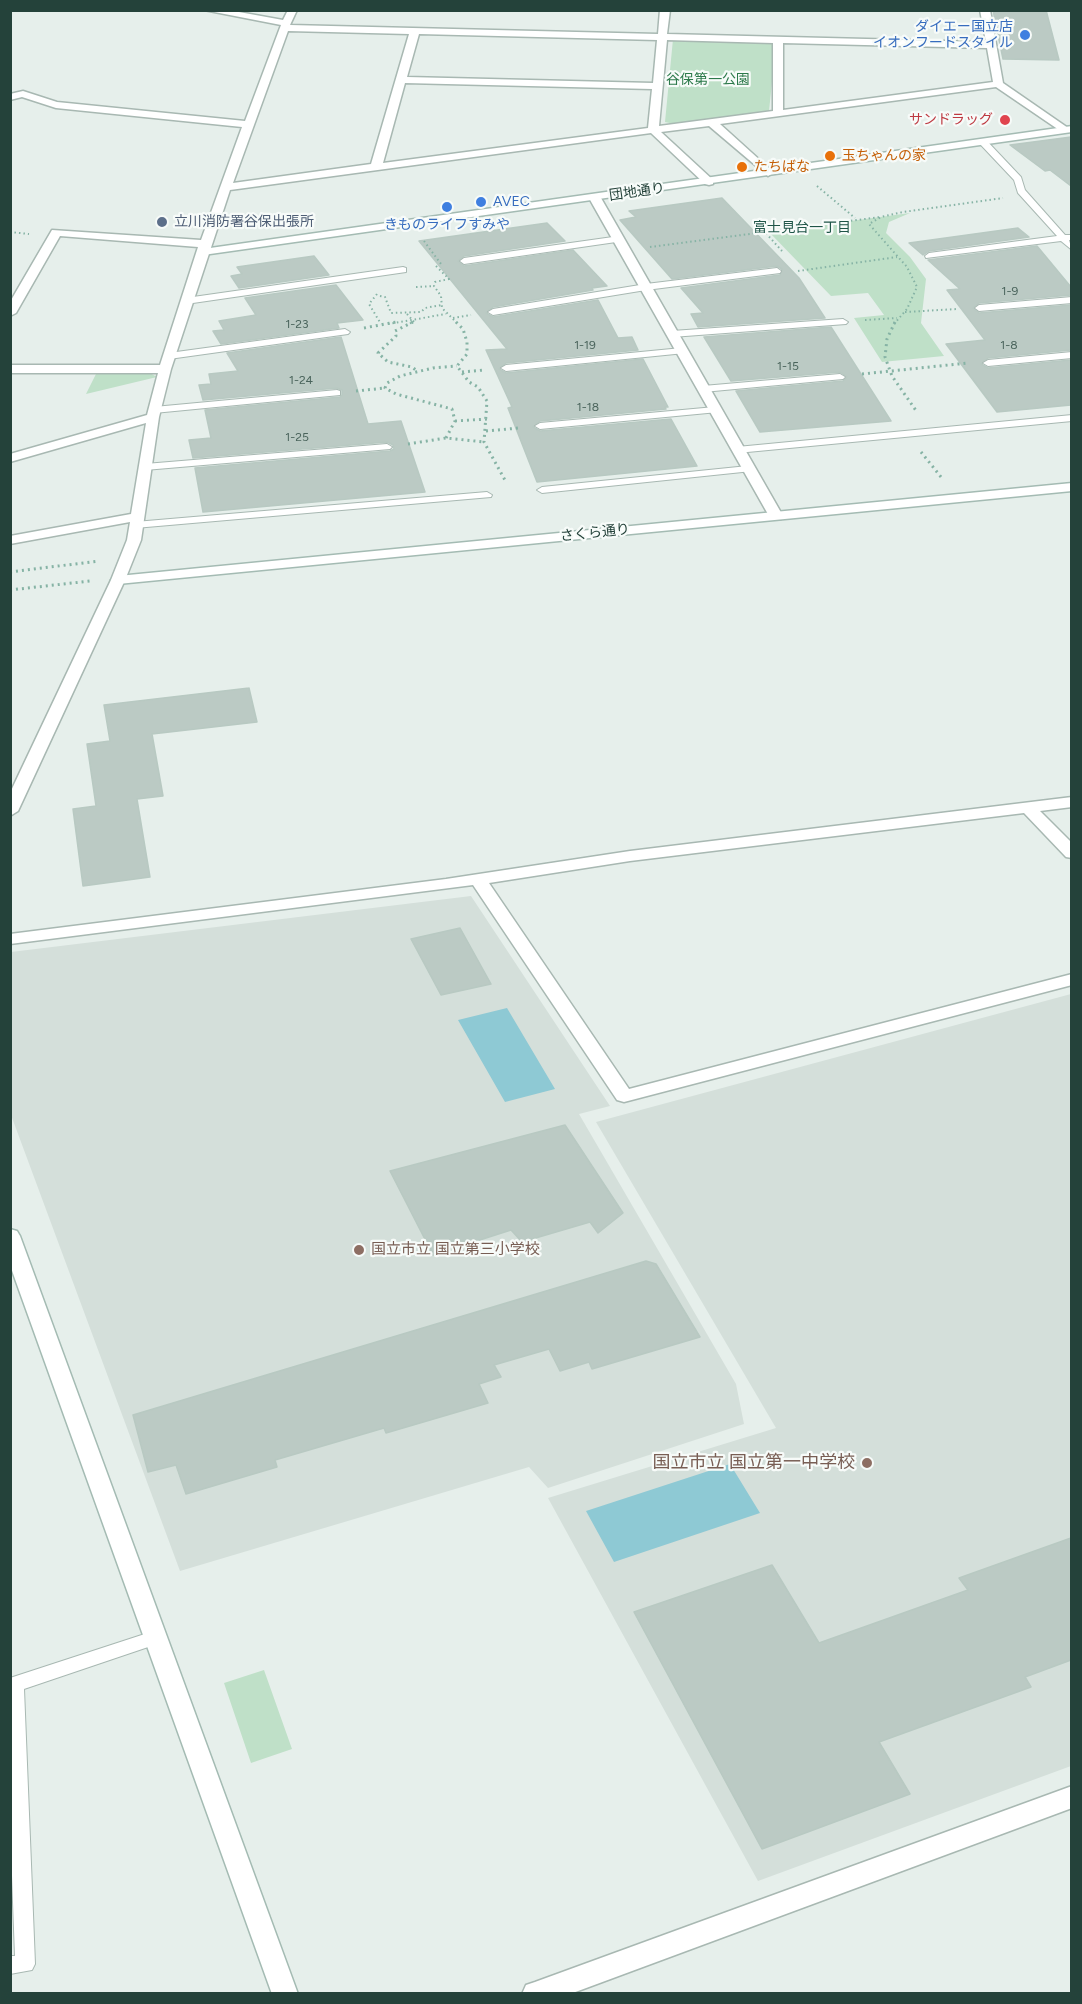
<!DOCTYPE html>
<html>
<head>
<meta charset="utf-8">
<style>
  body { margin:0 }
  #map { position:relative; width:1082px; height:2004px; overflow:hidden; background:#e6efeb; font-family:Figtree,sans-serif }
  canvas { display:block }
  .frame { position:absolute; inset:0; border:12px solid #24423a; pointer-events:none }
</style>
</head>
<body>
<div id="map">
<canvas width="1082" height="2004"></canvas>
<div class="frame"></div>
</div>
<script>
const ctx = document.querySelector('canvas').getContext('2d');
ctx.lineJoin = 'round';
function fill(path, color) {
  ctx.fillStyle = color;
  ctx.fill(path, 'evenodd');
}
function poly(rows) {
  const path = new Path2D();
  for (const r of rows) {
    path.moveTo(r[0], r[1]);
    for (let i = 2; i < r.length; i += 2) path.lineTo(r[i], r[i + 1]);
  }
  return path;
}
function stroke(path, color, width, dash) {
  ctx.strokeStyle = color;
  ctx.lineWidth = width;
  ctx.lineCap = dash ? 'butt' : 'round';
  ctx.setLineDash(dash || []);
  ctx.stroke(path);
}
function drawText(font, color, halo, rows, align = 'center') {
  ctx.font = font + ' Figtree,"Noto Sans JP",sans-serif';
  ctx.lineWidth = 4.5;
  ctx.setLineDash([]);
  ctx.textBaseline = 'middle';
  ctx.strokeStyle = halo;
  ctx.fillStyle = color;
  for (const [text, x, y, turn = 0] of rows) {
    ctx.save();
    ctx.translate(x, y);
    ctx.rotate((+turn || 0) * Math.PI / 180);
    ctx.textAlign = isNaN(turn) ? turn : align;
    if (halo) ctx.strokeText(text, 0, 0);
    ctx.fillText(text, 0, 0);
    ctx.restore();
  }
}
fill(poly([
  [471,896,610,1106,579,1114,736,1384,744,1424,548,1488,529,1467,180,1571,11,1115,11,952],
  [1071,994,1071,1766,758,1881,548,1498,776,1428,596,1122]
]), '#d4dfda');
fill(poly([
  [673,39,776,43,769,111,674,124,665,122],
  [910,213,889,222,886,233,910,257,926,279,921,323,944,356,882,362,854,318,884,315,868,293,831,296,769,232],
  [97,372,148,372,157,377,86,394],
  [264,1670,292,1749,251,1763,224,1683]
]), '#bfe0c8');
fill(poly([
  [507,1008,555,1089,505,1102,458,1020],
  [730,1464,760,1513,614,1562,586,1511]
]), '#8ec9d4');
const building = poly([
  [993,10,1046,10,1059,60,1003,59,993,10],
  [1071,137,1071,186,1050,170,1045,171,1010,145,1071,137],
  [722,198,799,278,825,318,698,327,691,314,703,313,681,288,780,275,782,269,777,266,672,279,620,220,636,217,629,211,722,198],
  [547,223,565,241,464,256,458,261,464,266,573,250,607,286,592,288,593,290,493,307,486,313,493,317,598,300,618,338,632,337,638,350,506,363,499,369,506,373,643,359,668,407,665,407,666,409,540,421,533,427,540,431,671,419,697,466,537,482,508,408,512,407,486,350,507,349,419,241,547,223],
  [1018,228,1029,237,929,251,923,255,909,243,1018,228],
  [1037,246,1071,287,1071,295,979,303,973,308,979,313,1071,305,1071,350,988,358,981,364,988,368,1071,360,1071,405,997,412,946,344,985,340,947,290,960,289,928,260,1037,246],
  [314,256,329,275,239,288,231,276,242,274,237,267,314,256],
  [336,285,363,320,337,323,339,328,221,344,213,331,224,330,219,321,256,315,245,298,336,285],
  [831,327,891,421,760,432,736,391,843,381,847,377,840,372,731,381,704,337,831,327],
  [341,337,368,424,401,421,425,492,203,512,195,468,390,451,394,449,393,445,387,442,193,458,189,440,211,438,205,410,340,397,342,395,342,390,337,388,203,400,199,385,211,384,209,374,238,371,227,353,341,337],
  [249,688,257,722,152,734,163,796,137,799,150,877,83,886,73,809,96,806,87,744,110,741,104,705,249,688],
  [460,928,491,984,441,995,411,939,460,928],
  [565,1125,623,1213,598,1233,590,1222,522,1242,511,1230,433,1255,390,1171,565,1125],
  [646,1261,656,1264,700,1337,592,1369,589,1362,560,1371,549,1349,494,1365,501,1377,479,1384,488,1403,386,1433,384,1428,275,1460,277,1467,186,1494,176,1465,148,1472,133,1415,646,1261],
  [1071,1538,1071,1660,1025,1677,1031,1687,879,1742,910,1794,762,1849,634,1612,772,1565,819,1643,968,1590,959,1578,1071,1538]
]);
fill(building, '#bbcac4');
stroke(building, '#b8c9c2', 1.5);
const lane = poly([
  [980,140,986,140,1021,177,1025,190,1065,235,1072,235,1072,240,1069,240,1072,250,1061,241,926,258,925,256,929,253,1057,236,1018,193,1014,180,980,144,980,140],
  [620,236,624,239,623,241,464,264,460,261,464,258,620,236],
  [403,267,406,268,406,272,186,304,182,301,186,298,403,267],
  [777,268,781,271,780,273,646,290,493,315,488,312,493,309,646,284,777,268],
  [1072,297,1072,303,979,311,975,308,979,305,1072,297],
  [843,319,848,322,846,324,672,337,667,334,672,331,843,319],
  [345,329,350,332,348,334,169,359,164,356,169,353,345,329],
  [682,348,685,349,685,353,506,371,501,368,506,365,682,348],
  [1072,352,1072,358,988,366,983,363,988,360,1072,352],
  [840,374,845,377,843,379,703,392,698,389,703,386,840,374],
  [337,390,340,391,340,395,154,413,149,410,154,407,337,390],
  [715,407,718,408,718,412,540,429,535,426,540,423,715,407],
  [1072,415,1072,421,737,453,732,450,737,447,1072,415],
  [387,444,392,447,390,449,145,470,140,467,145,464,387,444],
  [748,466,753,469,752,471,542,493,537,490,542,487,748,466],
  [487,492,492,495,491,497,135,528,130,525,135,522,487,492],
  [154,1631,160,1633,163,1638,160,1643,24,1689,35,1964,32,1970,10,1974,10,1956,15,1956,10,1822,10,1678,154,1631]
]);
const street = poly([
  [204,10,228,10,283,20,288,10,297,10,290,25,658,34,660,10,670,10,667,34,986,42,980,10,990,10,1003,83,1071,130,1062,132,996,87,720,124,772,171,773,173,768,176,709,126,661,132,713,180,713,184,709,185,705,184,651,133,230,190,171,369,159,417,141,540,125,580,18,811,10,816,10,793,111,580,127,540,130,522,10,544,10,536,131,514,146,423,10,462,10,454,147,415,158,373,10,373,10,365,160,365,198,247,60,236,16,313,10,316,10,302,52,230,201,240,242,127,56,108,22,97,10,100,10,94,23,91,57,102,245,121,281,25,204,10],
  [288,31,409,34,371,164,233,183,288,31],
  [419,34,657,40,653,83,407,77,419,34],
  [667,40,773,43,773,111,659,126,667,40],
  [783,43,987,48,993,82,783,110,783,43],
  [405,83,652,89,648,128,383,163,405,83],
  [595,195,601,198,783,516,781,519,771,519,769,516,589,198,595,195],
  [1072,797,1072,807,1040,811,1072,843,1072,858,1066,857,1024,813,630,861,489,883,629,1089,1072,974,1072,985,624,1102,617,1100,473,885,10,944,10,934,446,879,630,851,1072,797],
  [1072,1786,1072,1808,570,1994,522,1994,526,1985,535,1982,1072,1786]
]);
const secondary = poly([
  [1072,126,1072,132,203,255,197,252,203,249,1072,126],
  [1072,483,1072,491,118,584,111,580,118,576,1072,483],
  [10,1229,17,1231,20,1236,298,1994,272,1994,10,1265,10,1229]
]);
stroke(lane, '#a8b8b2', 2);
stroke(street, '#a8b8b2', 3);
stroke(secondary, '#a4bbb3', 3);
stroke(poly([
  [817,186,855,218],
  [763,230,782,251],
  [10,232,29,234],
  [424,241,441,264],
  [650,247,880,217],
  [436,266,449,279,435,282,434,286,441,296,442,308,458,324],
  [798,271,897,257],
  [416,287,434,286],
  [377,294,369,304,381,324],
  [380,296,385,297,391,313,421,312,425,308,442,305],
  [905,312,957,309],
  [407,314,414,322,408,324],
  [453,318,471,315],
  [865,320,897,318],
  [388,324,446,314],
  [894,324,907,309,917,287,907,267,869,224,881,217,903,212,1003,198]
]), '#86b3a5', 2, [1.5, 3]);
stroke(poly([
  [413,322,395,331,396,336,378,353,388,362,412,367,417,371],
  [456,322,463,329,467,342,467,354,457,366,469,382,478,387,487,401,484,442,506,482],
  [895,322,887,339,885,357,892,376,917,412],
  [364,328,396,322],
  [462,372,484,370],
  [862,374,968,363],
  [356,391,385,388],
  [455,421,487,419],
  [486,431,519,428],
  [446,438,455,421,452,409,396,394,385,388,387,383,400,376,433,368,457,366],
  [408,444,446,438,484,442],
  [921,452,941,477],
  [10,572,99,561],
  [10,590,90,581]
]), '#86b3a5', 3, [2, 4]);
fill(lane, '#fff');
fill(street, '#fff');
fill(secondary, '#fff');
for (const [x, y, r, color] of [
  [1025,35,6,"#3f7fe0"],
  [1005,120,6,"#e0444e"],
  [830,156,6,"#e8710a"],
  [742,167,6,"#e8710a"],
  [481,202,6,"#3f7fe0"],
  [447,207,6,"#3f7fe0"],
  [162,222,6,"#5c6f8a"],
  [359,1250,6,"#8d6e63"],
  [867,1463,6,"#8d6e63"]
]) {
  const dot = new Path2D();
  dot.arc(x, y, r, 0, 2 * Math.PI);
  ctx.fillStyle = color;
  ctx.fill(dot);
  stroke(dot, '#f7fbf9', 2);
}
drawText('12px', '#4a645c', null, [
  ["1-9",1010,291],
  ["1-23",297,324],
  ["1-19",585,345],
  ["1-8",1009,345],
  ["1-15",788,366],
  ["1-24",301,380],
  ["1-18",588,407],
  ["1-25",297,437]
]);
drawText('14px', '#366cbe', '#f7fbf9', [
  ["ダイエー国立店",1013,27],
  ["イオンフードスタイル",1013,43],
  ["AVEC",493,202,"left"],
  ["きものライフすみや",447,225,"center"]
], 'right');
drawText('14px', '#2d7a4b', '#f7fbf9', [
  ["谷保第一公園",708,80]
]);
drawText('14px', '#be3a42', '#f7fbf9', [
  ["サンドラッグ",993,120]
], 'right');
drawText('14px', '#c56008', '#f7fbf9', [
  ["玉ちゃんの家",842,156],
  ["たちばな",754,167]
], 'left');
drawText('14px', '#24423a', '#f7fbf9', [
  ["団地通り",637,192,-8],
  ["さくら通り",595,533,-6]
]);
drawText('14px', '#4e5e75', '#f7fbf9', [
  ["立川消防署谷保出張所",174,222]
], 'left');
drawText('14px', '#1f5548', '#f7fbf9', [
  ["富士見台一丁目",802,228]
]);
drawText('15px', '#785e54', '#f7fbf9', [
  ["国立市立 国立第三小学校",371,1250]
], 'left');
drawText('18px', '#785e54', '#f7fbf9', [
  ["国立市立 国立第一中学校",855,1463]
], 'right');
</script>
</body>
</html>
